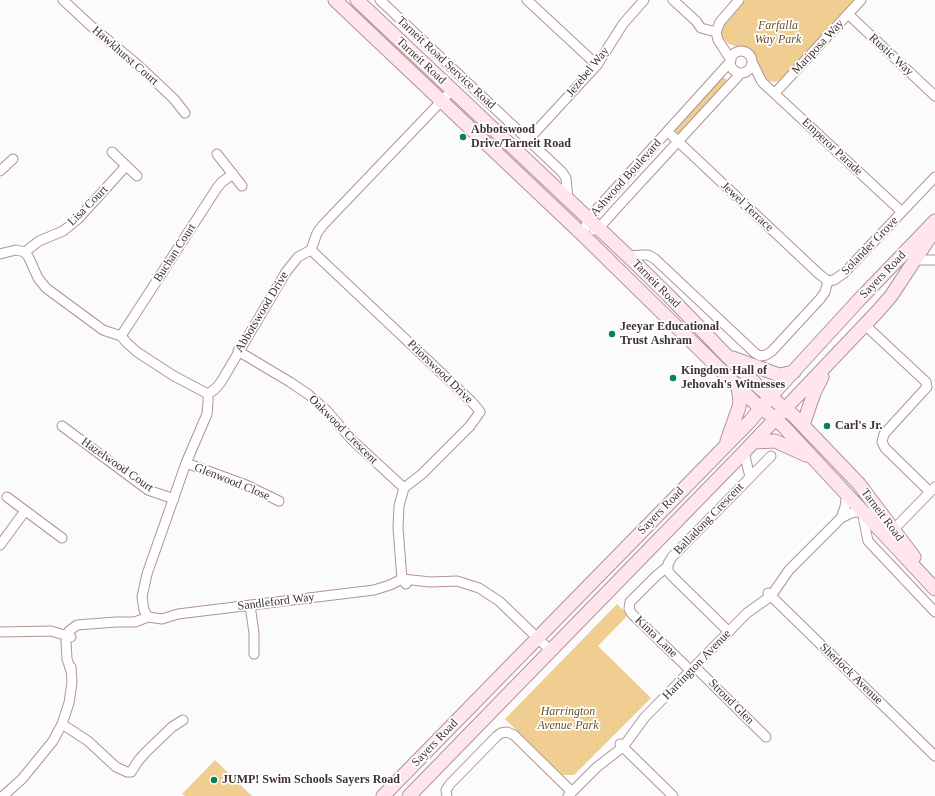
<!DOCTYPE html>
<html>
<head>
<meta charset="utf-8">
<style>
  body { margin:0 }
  canvas { display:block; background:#fbfbfb }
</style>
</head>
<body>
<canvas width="935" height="796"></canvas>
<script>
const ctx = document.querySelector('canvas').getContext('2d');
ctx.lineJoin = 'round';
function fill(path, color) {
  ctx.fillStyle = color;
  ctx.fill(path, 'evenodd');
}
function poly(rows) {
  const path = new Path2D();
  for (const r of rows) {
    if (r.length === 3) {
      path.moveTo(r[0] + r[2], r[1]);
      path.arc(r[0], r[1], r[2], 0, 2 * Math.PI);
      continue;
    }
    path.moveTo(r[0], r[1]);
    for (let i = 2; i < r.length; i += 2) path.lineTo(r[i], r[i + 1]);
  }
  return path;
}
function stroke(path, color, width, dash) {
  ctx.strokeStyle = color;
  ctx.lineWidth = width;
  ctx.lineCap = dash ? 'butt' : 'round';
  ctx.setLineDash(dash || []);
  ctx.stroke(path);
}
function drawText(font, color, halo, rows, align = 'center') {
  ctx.font = font + ' Georgia,serif';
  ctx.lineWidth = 3.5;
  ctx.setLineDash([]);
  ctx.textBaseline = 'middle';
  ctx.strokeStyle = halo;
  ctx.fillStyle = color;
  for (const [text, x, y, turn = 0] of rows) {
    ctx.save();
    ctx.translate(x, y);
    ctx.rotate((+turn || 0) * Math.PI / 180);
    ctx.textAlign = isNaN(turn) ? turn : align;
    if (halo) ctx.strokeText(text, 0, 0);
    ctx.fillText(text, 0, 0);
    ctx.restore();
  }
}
fill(poly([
  [745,0,854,0,784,77,776,82,769,81,765,78,757,68,754,56,751,52,729,44,721,36,720,33,722,25],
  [723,77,728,81,679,134,677,133,675,130,677,127],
  [617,604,628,615,598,646,651,698,574,775,563,775,505,719],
  [215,760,252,796,185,796,182,794]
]), '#f0cd90');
const street = poly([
  [63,0,91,26,139,66,174,99,185,113],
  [380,0,562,172,566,178,568,200],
  [527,0,597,65],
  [673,0,696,21,701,28,716,32],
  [848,14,935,96],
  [741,62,11],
  [731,60,718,40,716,32,720,22,739,0],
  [752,62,762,82,902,212],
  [775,93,861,0],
  [668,132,819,274,828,281,834,280,844,273,935,177],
  [528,140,597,65,623,24,644,0],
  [112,152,137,176],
  [217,154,242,186],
  [0,171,13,159],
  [594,230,599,228,615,210,741,73],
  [583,235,588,219,730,62],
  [311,250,471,401,478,409,480,412,470,426,422,474,404,488,399,506,398,528,402,579,406,584],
  [25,252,39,241,63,231,78,219,126,166],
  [0,254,16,250,25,252,29,258,38,278,46,288,103,330,121,336,127,343,137,352,174,376,208,394],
  [628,256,643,255,648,255,655,259,755,353,760,356,766,355,772,351,820,299,825,292,828,281],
  [914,260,935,260],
  [865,325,926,382,927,387,884,434,882,442,885,448,930,492],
  [121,336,217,188,222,182,233,174],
  [238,351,290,382,309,395,327,411,352,440,404,488],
  [62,426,148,490,174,499],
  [744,452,750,477],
  [186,463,246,485,279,501],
  [7,497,62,538],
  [841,518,851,513,862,511,868,541,935,612],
  [894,529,935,487],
  [0,545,25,511],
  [667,567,656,576,630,602,629,609,632,614,691,671],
  [768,593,935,756],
  [250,605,254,633,254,654],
  [148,617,144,610,142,597,147,574,186,463,207,414,208,403,208,394,215,389,221,382,286,272,298,257,311,250,317,233,323,225,452,90],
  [0,632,51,631,71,637],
  [729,632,671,575,668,571,668,564,672,557,771,456],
  [695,667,766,737],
  [71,671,67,659,66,641,69,631,77,625,116,622,135,622,148,617,162,619,178,614,374,590,390,585,402,579,431,582,457,581,479,588,499,601,550,650],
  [62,724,88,741,116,767,127,772,131,772,138,761,146,752,172,727,183,720],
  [620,744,673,796],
  [3,796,22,779,53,741,62,724,69,703,72,682,71,667],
  [447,796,446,790,450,784,497,736,501,733,507,732,514,735,572,792],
  [568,796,597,767,623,747,645,717,747,613,771,596,789,570,841,518,845,507,847,493]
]);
const secondary = poly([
  [335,0,583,235,738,387,756,404,776,419,785,428,935,589],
  [357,0,628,256,669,296,726,355,761,389,794,416,859,484,914,557],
  [733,358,779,375,794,372],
  [803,425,814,393,822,377],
  [727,441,739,407,740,400,738,387],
  [754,442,775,441,806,455],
  [383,796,750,421,770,397,858,301,935,221],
  [409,796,744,452,877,312,891,296,934,231]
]);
stroke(street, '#b29492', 11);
stroke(secondary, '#b29492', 15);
stroke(street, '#fff', 9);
stroke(secondary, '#fee5ee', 13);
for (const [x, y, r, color] of [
  [463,137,4,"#0b7f5c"],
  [612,334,4,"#0b7f5c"],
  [673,378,4,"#0b7f5c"],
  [827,426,4,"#0b7f5c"],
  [214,780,4,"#0b7f5c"]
]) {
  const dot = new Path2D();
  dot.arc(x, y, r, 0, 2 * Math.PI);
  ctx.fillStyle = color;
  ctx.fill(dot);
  stroke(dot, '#fff', 1.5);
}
drawText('italic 12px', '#6a501f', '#fff', [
  ["Farfalla",778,26],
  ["Way Park",778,40],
  ["Harrington",568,712],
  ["Avenue Park",568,726]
]);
drawText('12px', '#3e3231', '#fff', [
  ["Mariposa Way",818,47,-47],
  ["Rustic Way",891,55,43],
  ["Hawkhurst Court",125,56,41],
  ["Tarneit Road",421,61,43],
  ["Tarneit Road Service Road",446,63,43],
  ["Jezebel Way",588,72,-51],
  ["Emperor Parade",832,147,43],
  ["Ashwood Boulevard",626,178,-48],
  ["Lisa Court",88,206,-45],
  ["Jewel Terrace",747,207,43],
  ["Solander Grove",870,246,-46],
  ["Buchan Court",175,253,-57],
  ["Sayers Road",883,275,-46],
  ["Tarneit Road",656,284,45],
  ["Abbotswood Drive",262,312,-59],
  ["Priorswood Drive",440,372,44],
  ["Oakwood Crescent",343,430,45],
  ["Hazelwood Court",117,465,35],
  ["Glenwood Close",232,482,22],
  ["Sayers Road",661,511,-46],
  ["Tarneit Road",882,515,53],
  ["Balladong Crescent",709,519,-46],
  ["Sandleford Way",276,602,-7],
  ["Kinta Lane",656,637,44],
  ["Harrington Avenue",697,665,-46],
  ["Sherlock Avenue",851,674,44],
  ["Stroud Glen",731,702,45],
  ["Sayers Road",435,743,-46]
]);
drawText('bold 12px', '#3e3231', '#fff', [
  ["Abbotswood",471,130],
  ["Drive/Tarneit Road",471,144],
  ["Jeeyar Educational",620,327],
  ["Trust Ashram",620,341],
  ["Kingdom Hall of",681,371],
  ["Jehovah's Witnesses",681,385],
  ["Carl's Jr.",835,426],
  ["JUMP! Swim Schools Sayers Road",222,780]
], 'left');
</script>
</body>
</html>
